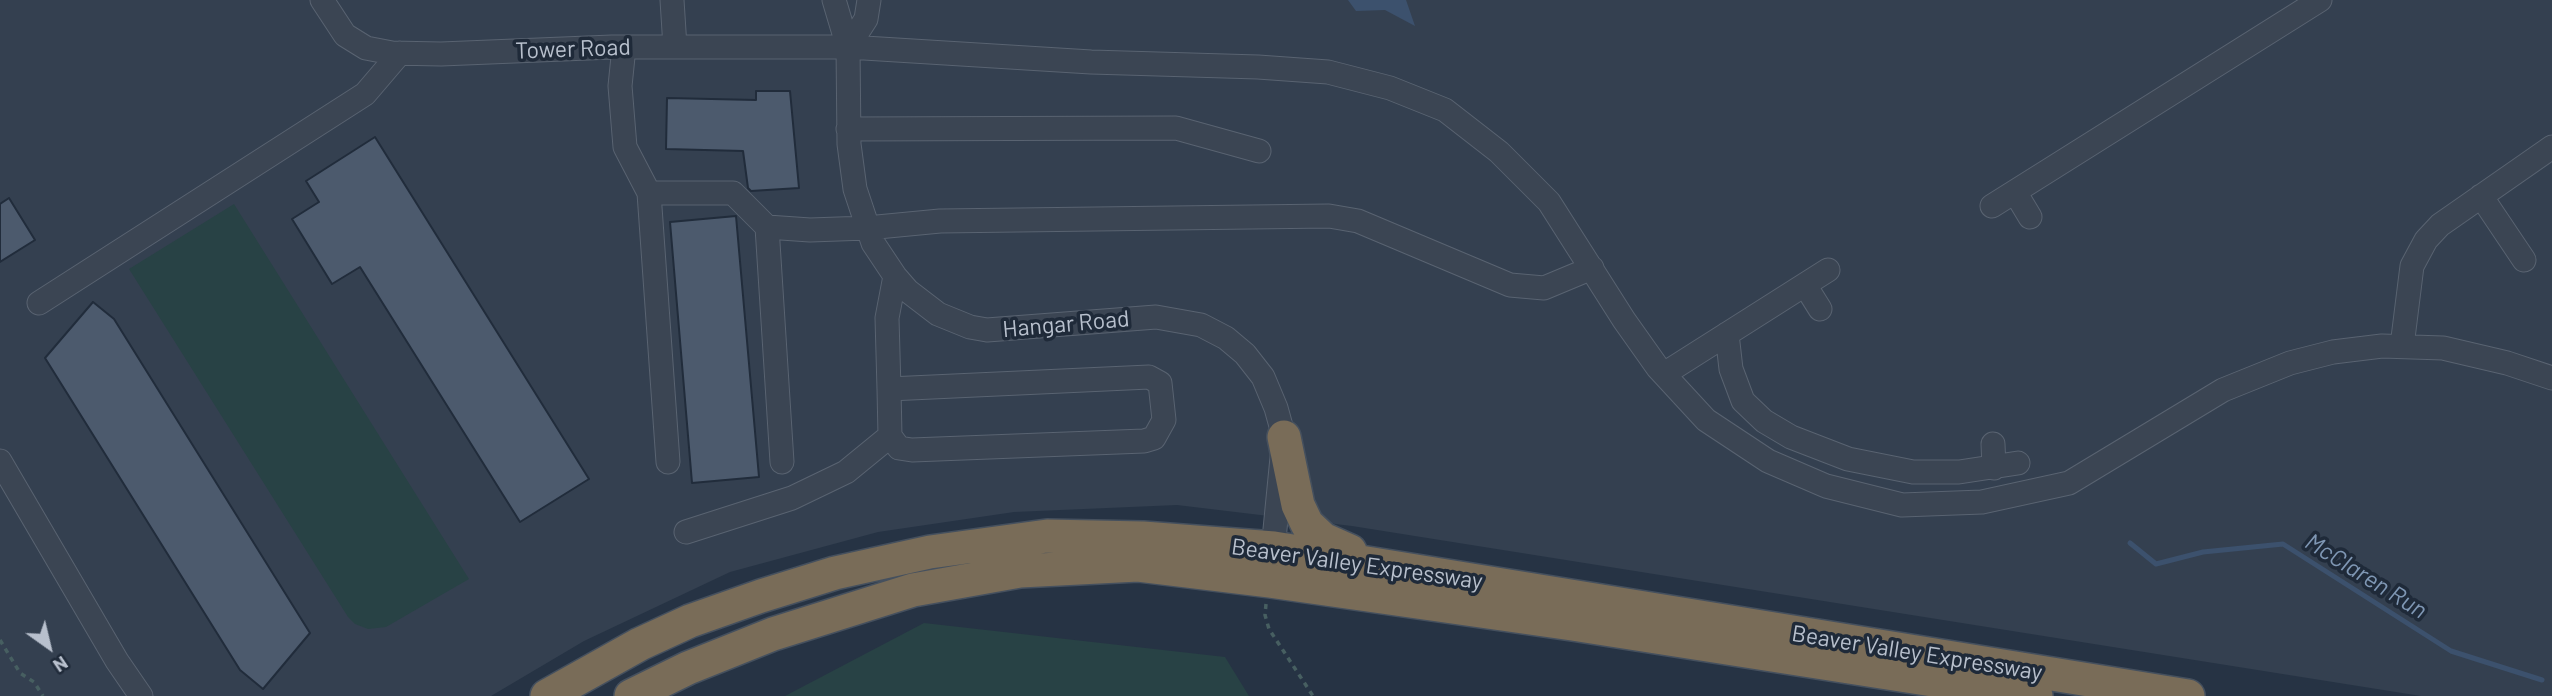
<!DOCTYPE html>
<html>
<head>
<meta charset="utf-8">
<style>
  body { margin:0 }
  #map { position:relative; width:2552px; height:696px; overflow:hidden; background:#263344; font-family:Barlow,sans-serif }
  canvas { display:block }
  .north { position:absolute; left:14px; top:612px; width:70px; height:70px; -webkit-text-stroke:5px #1f2a39; paint-order:stroke; rotate:146deg; font-size:19px; font-weight:700; line-height:28px; text-align:center; color:#b8c0cd }
  .north::after { content:''; display:block; margin:auto; width:24px; height:32px; background:#b8c0cd; clip-path:polygon(50% 0,100% 100%,50% 72%,0 100%) }
</style>
</head>
<body>
<div id="map">
<canvas width="2552" height="696"></canvas>
<div class="north">N</div>
</div>
<script>
const ctx = document.querySelector('canvas').getContext('2d');
ctx.lineJoin = 'round';
function fill(path, color) {
  ctx.fillStyle = color;
  ctx.fill(path, 'evenodd');
}
function poly(rows) {
  const path = new Path2D();
  for (const r of rows) {
    path.moveTo(r[0], r[1]);
    for (let i = 2; i < r.length; i += 2) path.lineTo(r[i], r[i + 1]);
  }
  return path;
}
function stroke(path, color, width, dash) {
  ctx.strokeStyle = color;
  ctx.lineWidth = width;
  ctx.lineCap = dash ? 'butt' : 'round';
  ctx.setLineDash(dash || []);
  ctx.stroke(path);
}
function drawText(font, color, halo, rows, align = 'center') {
  ctx.font = font + ' Barlow,sans-serif';
  ctx.lineWidth = 7;
  ctx.setLineDash([]);
  ctx.textBaseline = 'middle';
  ctx.strokeStyle = halo;
  ctx.fillStyle = color;
  for (const [text, x, y, turn = 0] of rows) {
    ctx.save();
    ctx.translate(x, y);
    ctx.rotate((+turn || 0) * Math.PI / 180);
    ctx.textAlign = isNaN(turn) ? turn : align;
    if (halo) ctx.strokeText(text, 0, 0);
    ctx.fillText(text, 0, 0);
    ctx.restore();
  }
}
fill(poly([
  [0,0,2552,0,2552,696,2421,696,1352,526,1177,505,1014,512,878,532,730,572,584,641,491,696,0,696]
]), '#344050');
fill(poly([
  [234,204,469,579,386,627,368,629,355,624,348,617,129,269],
  [924,623,1225,657,1249,696,785,696]
]), '#284245');
fill(poly([
  [1348,0,1406,0,1415,26,1385,10,1356,11]
]), '#3c516d');
stroke(poly([
  [2130,543,2156,564,2203,552,2283,544,2451,651,2542,680]
]), '#3c516d', 5);
const building = poly([
  [756,91,790,91,799,188,751,191,748,188,743,151,666,149,667,98,756,100,756,91],
  [375,137,589,479,520,522,360,267,332,284,292,219,319,202,306,181,375,137],
  [9,198,35,240,0,262,0,204,9,198],
  [736,216,759,477,692,483,670,222,736,216],
  [93,302,114,319,310,633,263,689,240,670,45,358,93,302]
]);
fill(building, '#4c5a6d');
stroke(building, '#212c3b', 2);
const minor = poly([
  [322,0,345,35,366,48,392,53,441,54,612,47,848,47,1091,62,1258,67,1328,72,1390,88,1445,110,1499,152,1549,202,1624,320,1658,368,1706,420,1768,461,1826,486,1902,505,1982,502,2069,483,2223,390,2290,363,2333,352,2382,346,2443,348,2507,363,2552,378],
  [672,0,675,47],
  [834,0,848,47,849,144,855,189,873,243,895,276,908,291,938,314,970,327,987,330,1156,317,1201,325,1226,338,1245,354,1263,377,1276,408,1284,437,1272,560],
  [624,47,620,86,625,147,649,193,733,193,767,227,810,230,867,228,940,221,1329,216,1358,221,1510,285,1544,288,1592,268],
  [848,47,866,19,869,0],
  [848,129,1176,128,1259,151],
  [2015,192,2030,217],
  [649,193,668,462],
  [2481,196,2524,260],
  [1992,206,2320,0],
  [767,227,782,462],
  [1805,285,1820,309],
  [39,303,365,94,400,53],
  [1727,334,1731,369,1743,401,1764,421,1791,437,1848,459,1913,472,1959,472,2018,463],
  [2402,346,2412,266,2426,240,2440,225,2552,147],
  [1664,374,1828,270],
  [889,389,1149,377,1160,383,1164,420,1154,438,1144,441,912,450,899,448,890,436,889,389,887,318,895,276],
  [1993,444,1994,468],
  [0,461,117,661,141,696],
  [686,532,792,498,846,472,890,436]
]);
const highway = poly([
  [1284,437,1298,505,1307,524,1323,539,1350,551],
  [547,696,640,644,690,621,761,596,835,573,930,552,1047,536,1143,538,1274,548,2188,696],
  [631,696,688,668,773,634,913,590,1020,571,1138,565,1270,581,1572,624,2036,696]
]);
stroke(minor, '#596371', 25);
stroke(highway, '#45505e', 36);
stroke(poly([
  [1266,604,1265,615,1269,629,1313,696],
  [0,640,20,673,34,682,43,696]
]), '#475f61', 3.5, [5, 5]);
stroke(minor, '#3b4553', 23);
stroke(highway, '#796c58', 33);
drawText('23px', '#b8c0cd', '#1f2a39', [
  ["Tower Road",573,49,-2],
  ["Hangar Road",1066,324,-5],
  ["Beaver Valley Expressway",1357,564,8],
  ["Beaver Valley Expressway",1917,653,9]
]);
drawText('italic 24px', '#7f97b4', '#1f2a39', [
  ["McClaren Run",2366,576,32]
]);
</script>
</body>
</html>
